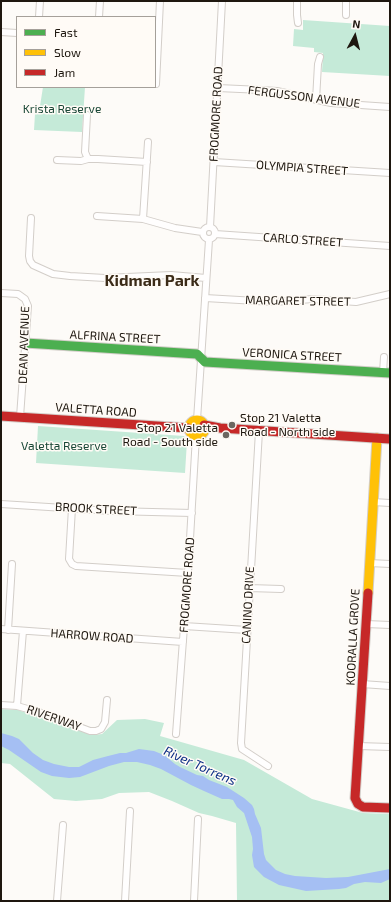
<!DOCTYPE html>
<html>
<head>
<meta charset="utf-8">
<style>
  body { margin:0 }
  #map { position:relative; width:391px; height:902px; overflow:hidden; background:#fdfbf8; font-family:"Exo 2",sans-serif }
  canvas { display:block }
  .frame { position:absolute; inset:0; border:2px solid #1e170f; pointer-events:none }
  .legend { position:absolute; left:16px; top:16px; width:140px; height:72px; box-sizing:border-box; background:#fffbf6; border:1px solid #a5a09a; margin:0; padding:5px 7px; list-style:none; font-size:12px; color:#1e170f }
  .legend li { display:flex; align-items:center; gap:8px; height:20px }
  .legend b { width:20px; border:1px solid #a5a09a }
  .north { position:absolute; left:335px; top:16px; width:40px; height:40px; -webkit-text-stroke:3px #fffbf6; paint-order:stroke; rotate:7deg; font-size:11px; font-weight:700; line-height:16px; text-align:center; color:#1e170f }
  .north::after { content:''; display:block; margin:auto; width:14px; height:18px; background:#1e170f; clip-path:polygon(50% 0,100% 100%,50% 72%,0 100%) }
</style>
</head>
<body>
<div id="map">
<canvas width="391" height="902"></canvas>
<div class="frame"></div>
<ul class="legend">
<li><b style="height:5px;background:#4caf50"></b>Fast</li>
<li><b style="height:5px;background:#ffc107"></b>Slow</li>
<li><b style="height:5px;background:#c62828"></b>Jam</li>
</ul>
<div class="north">N</div>
</div>
<script>
const ctx = document.querySelector('canvas').getContext('2d');
ctx.lineJoin = 'round';
function fill(path, color) {
  ctx.fillStyle = color;
  ctx.fill(path, 'evenodd');
}
function poly(rows) {
  const path = new Path2D();
  for (const r of rows) {
    if (r.length === 3) {
      path.moveTo(r[0] + r[2], r[1]);
      path.arc(r[0], r[1], r[2], 0, 2 * Math.PI);
      continue;
    }
    path.moveTo(r[0], r[1]);
    for (let i = 2; i < r.length; i += 2) path.lineTo(r[i], r[i + 1]);
  }
  return path;
}
function stroke(path, color, width, dash) {
  ctx.strokeStyle = color;
  ctx.lineWidth = width;
  ctx.lineCap = dash ? 'butt' : 'round';
  ctx.setLineDash(dash || []);
  ctx.stroke(path);
}
function drawText(font, color, halo, rows, align = 'center') {
  ctx.font = font + ' "Exo 2",sans-serif';
  ctx.lineWidth = 3;
  ctx.setLineDash([]);
  ctx.textBaseline = 'middle';
  ctx.strokeStyle = halo;
  ctx.fillStyle = color;
  for (const [text, x, y, turn = 0] of rows) {
    ctx.save();
    ctx.translate(x, y);
    ctx.rotate((+turn || 0) * Math.PI / 180);
    ctx.textAlign = isNaN(turn) ? turn : align;
    if (halo) ctx.strokeText(text, 0, 0);
    ctx.fillText(text, 0, 0);
    ctx.restore();
  }
}
fill(poly([
  [303,20,390,26,390,76,322,72,323,53,314,52,314,48,293,46,294,29,303,30],
  [43,87,85,87,82,132,34,130,35,114,40,106],
  [38,426,184,436,187,441,185,473,36,463],
  [1,709,18,710,93,735,102,734,117,720,145,719,164,723,160,736,244,760,312,799,363,813,390,814,390,901,237,901,236,823,212,816,199,813,172,801,149,792,119,793,102,799,76,801,54,799,10,764,1,763]
]), '#c5ead8');
fill(poly([
  [1,733,12,736,19,739,33,753,43,760,54,764,69,767,79,767,93,760,108,756,120,753,126,753,139,749,154,751,164,755,175,764,180,767,197,775,203,776,209,780,227,787,244,798,252,805,254,809,255,814,261,828,264,854,266,860,276,870,285,874,295,876,326,878,348,877,390,869,390,879,381,883,365,882,354,884,346,888,339,889,306,891,279,885,264,877,254,867,252,855,253,849,252,837,244,813,237,807,233,800,229,799,222,799,204,791,191,785,161,769,150,765,137,762,124,762,109,766,80,777,69,778,52,776,41,772,9,750,1,746]
]), '#a5bff3');
const street = poly([
  [297,1,297,15,298,23],
  [346,15,346,1],
  [39,17,40,1],
  [99,17,100,1],
  [1,32,17,33],
  [156,84,160,1],
  [218,88,262,90,277,91,331,103,390,107],
  [316,100,318,64,320,57],
  [87,115,85,152,88,159],
  [57,160,81,161,88,159,98,159,147,162],
  [214,162,390,173],
  [97,216,143,219,175,228,202,232],
  [31,218,29,256,30,261,33,265,53,274,70,276,105,278,171,275,206,278],
  [143,219,148,142],
  [209,233,6],
  [210,227,222,1],
  [215,234,390,246],
  [1,293,18,294,25,299,28,306,20,417],
  [205,298,274,302,313,299,356,302,390,294],
  [383,373,384,357],
  [197,420,209,240],
  [259,431,241,743,242,749,268,766],
  [373,502,390,503],
  [1,504,112,511,192,513],
  [72,508,69,559,72,564,76,566,188,573],
  [369,563,390,564],
  [249,588,281,589],
  [366,624,390,625],
  [184,626,247,630],
  [1,629,183,642],
  [8,630,12,564],
  [362,684,390,686],
  [1,705,17,706,42,713,90,731,96,731,101,729,105,722,107,700],
  [17,706,23,631],
  [176,734,188,573,196,436],
  [358,746,390,747],
  [57,901,63,825],
  [125,901,130,811],
  [194,901,198,819]
]);
const fast = poly([
  [25,343,197,354,205,362,390,373]
]);
const slow = poly([
  [197,428,8],
  [368,593,377,438]
]);
const jam = poly([
  [1,416,188,428],
  [204,425,220,428,390,439],
  [368,593,355,798,358,804,363,807,390,808]
]);
stroke(street, '#d3cec9', 8);
stroke(fast, '#d3cec9', 11);
stroke(slow, '#d3cec9', 11);
stroke(jam, '#d3cec9', 11);
stroke(street, '#fffefe', 6);
stroke(fast, '#4caf50', 9);
stroke(slow, '#ffc107', 9);
stroke(jam, '#c62828', 9);
for (const [x, y, r, color] of [
  [232,425,4,"#6c6761"],
  [226,435,4,"#6c6761"]
]) {
  const dot = new Path2D();
  dot.arc(x, y, r, 0, 2 * Math.PI);
  ctx.fillStyle = color;
  ctx.fill(dot);
  stroke(dot, '#fffbf6', 1.5);
}
drawText('12px', '#1e170f', '#fffbf6', [
  ["FERGUSSON AVENUE",304,97,7],
  ["FROGMORE ROAD",216,114,-87],
  ["OLYMPIA STREET",302,168,4],
  ["CARLO STREET",303,240,4],
  ["MARGARET STREET",298,301,1],
  ["ALFRINA STREET",115,337,3],
  ["DEAN AVENUE",24,345,-88],
  ["VERONICA STREET",292,355,3],
  ["VALETTA ROAD",96,410,4],
  ["BROOK STREET",96,509,3],
  ["FROGMORE ROAD",187,585,-86],
  ["CANINO DRIVE",248,605,-87],
  ["HARROW ROAD",92,636,4],
  ["KOORALLA GROVE",353,637,-87],
  ["RIVERWAY",54,718,19]
]);
drawText('12px', '#194736', '#fffbf6', [
  ["Krista Reserve",62,109],
  ["Valetta Reserve",64,446]
]);
drawText('12px', '#1e170f', '#fffbf6', [
  ["Stop 21 Valetta",240,418],
  ["Road - North side",240,432],
  ["Stop 21 Valetta",218,428,"right"],
  ["Road - South side",218,442,"right"]
], 'left');
drawText('italic 13px', '#0b2e84', '#fffbf6', [
  ["River Torrens",200,766,24]
]);
drawText('bold 16px', '#3b2b18', '#fffbf6', [
  ["Kidman Park",152,281]
]);
</script>
</body>
</html>
